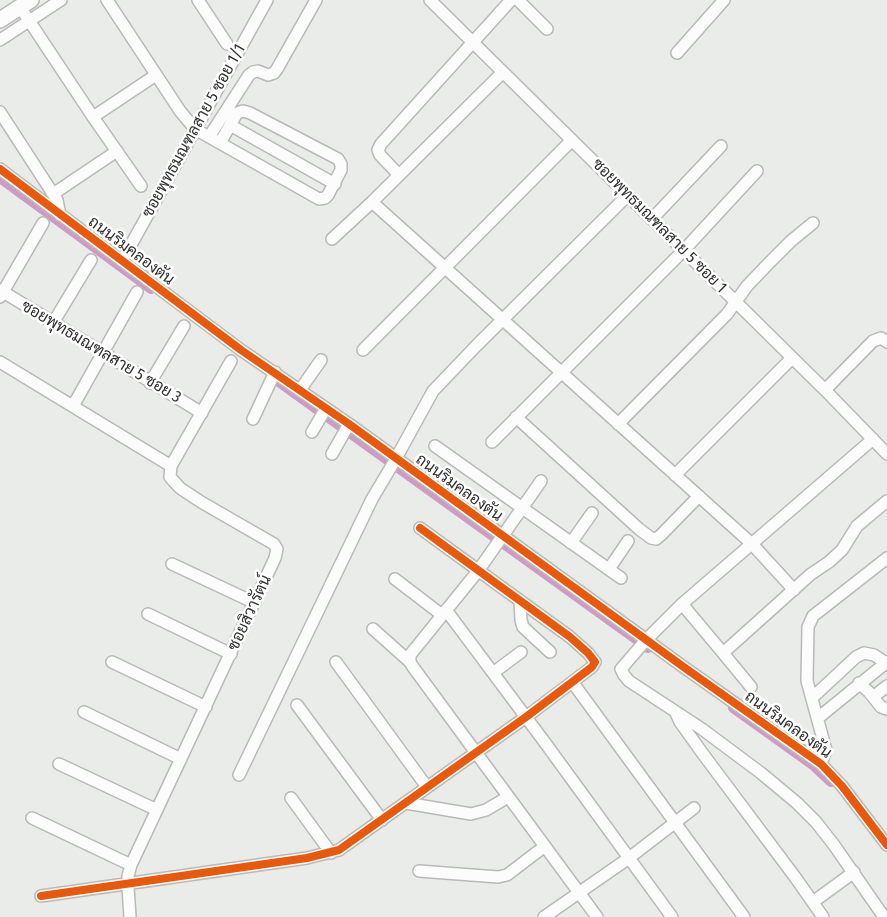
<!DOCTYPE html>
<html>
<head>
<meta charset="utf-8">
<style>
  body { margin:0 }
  canvas { display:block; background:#eaecea }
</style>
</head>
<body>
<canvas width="887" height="917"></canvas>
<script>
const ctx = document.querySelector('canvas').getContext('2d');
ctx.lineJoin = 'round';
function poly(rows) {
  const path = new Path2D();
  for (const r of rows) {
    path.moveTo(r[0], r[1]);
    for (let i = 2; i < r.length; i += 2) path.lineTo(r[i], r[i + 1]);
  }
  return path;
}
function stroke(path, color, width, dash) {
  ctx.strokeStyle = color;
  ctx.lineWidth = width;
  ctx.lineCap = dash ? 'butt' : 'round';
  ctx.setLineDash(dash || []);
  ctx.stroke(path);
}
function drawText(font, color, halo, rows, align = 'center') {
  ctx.font = font + ' "Fira Sans Condensed",Sarabun,sans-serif';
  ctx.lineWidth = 5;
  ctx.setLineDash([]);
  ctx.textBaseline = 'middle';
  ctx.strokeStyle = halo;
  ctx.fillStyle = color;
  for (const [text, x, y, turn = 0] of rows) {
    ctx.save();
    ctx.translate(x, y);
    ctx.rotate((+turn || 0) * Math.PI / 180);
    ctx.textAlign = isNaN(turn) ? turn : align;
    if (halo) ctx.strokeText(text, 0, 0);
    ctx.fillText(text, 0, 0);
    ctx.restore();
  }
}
stroke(poly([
  [0,178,151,289],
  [276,380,648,648],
  [733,708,814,766,831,782]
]), '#cd9bc6', 10);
const minor = poly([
  [107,0,180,111,195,129,319,199,325,198,328,195,341,170,341,164,338,159,250,113,243,111,237,113,220,143],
  [198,0,227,44],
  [430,0,825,390,887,454],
  [518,0,547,29],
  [20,7,93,117,141,186],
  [0,40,61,0],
  [677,53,724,0],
  [0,112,57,200,60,215],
  [93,117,156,75],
  [230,125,335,184],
  [209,137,249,75,253,72,258,71,268,75,274,73,277,69,316,0],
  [0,169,241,350,349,424,685,668,821,764,842,786,887,845],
  [399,175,380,155,378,150,381,144,511,0],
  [53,194,117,151],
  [372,202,752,544,794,590],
  [652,219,721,146],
  [332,239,372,202,503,72],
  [122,261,267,0],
  [0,290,202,413],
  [0,297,43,223],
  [53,323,91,260],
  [363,350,572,140],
  [0,362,171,466],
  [150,383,184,326],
  [300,390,321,360],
  [825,390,873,341,881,338,887,342],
  [73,406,137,292],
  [516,417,639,529,651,538,656,539,661,535,699,496],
  [253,419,275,372],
  [618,424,727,314,747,286,770,262,791,241,813,223],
  [312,432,326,408],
  [873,439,682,604,646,640,621,669,624,675,629,681,702,729,761,773,797,803,816,822,834,845,884,917],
  [492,442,684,250,757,171],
  [435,446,621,578],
  [332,454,349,424],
  [675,475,792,358],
  [571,543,592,513],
  [172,564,255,603],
  [609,569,628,541],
  [395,579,442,615],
  [520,601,521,620,523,627,550,652],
  [682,604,723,653],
  [446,610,546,744,672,917],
  [148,614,231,654],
  [373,629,410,662,413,667,597,917],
  [112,662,206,707],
  [336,662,427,787],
  [410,662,410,655,478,571,541,481],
  [493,673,521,652],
  [573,683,744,917],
  [859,683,869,692,881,707,887,709],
  [751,687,723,653,811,574,829,562,842,550,857,526,887,501],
  [873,697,887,686],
  [812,698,856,657,864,653,874,655,886,663],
  [297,705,382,820],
  [84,712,181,759],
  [676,713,680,722,703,754,795,877,823,917],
  [818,718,887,662],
  [59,764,157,810],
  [821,764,826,750,807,681,808,627,813,616,887,558],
  [239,775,372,499,394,462,433,391,477,345,628,195],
  [291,798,331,853],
  [406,803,471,814,486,810,508,797],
  [32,818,131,865],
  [419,871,498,877,507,875,545,846],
  [41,896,307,858,339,850,526,717,592,667,595,662,588,653,570,637,420,528],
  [813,902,854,872],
  [130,917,128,887,128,876,131,865,275,558,277,549,274,544,201,502,180,488,170,477,171,466,231,361],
  [544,917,629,858,694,808]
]);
const major = poly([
  [0,20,31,0]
]);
stroke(minor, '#b8bab8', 14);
stroke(major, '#b8bab8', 18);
stroke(minor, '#fcfcfc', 11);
stroke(major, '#fcfcfc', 15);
stroke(poly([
  [0,169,241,350,349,424,685,668,821,764,842,786,887,845],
  [41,896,307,858,339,850,526,717,592,667,595,662,588,653,570,637,420,528]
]), '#e8590c', 8);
drawText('16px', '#2f302f', '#fff', [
  ["ซอยพุทธมณฑลสาย 5 ซอย 1/1",194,131,-61],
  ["ซอยพุทธมณฑลสาย 5 ซอย 1",659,226,45],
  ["ถนนริมคลองตัน",131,251,37],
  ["ซอยพุทธมณฑลสาย 5 ซอย 3",101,352,31],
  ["ถนนริมคลองตัน",459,488,36],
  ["ซอยสิวารัตน์",250,613,-65],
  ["ถนนริมคลองตัน",788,725,36]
]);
</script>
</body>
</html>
